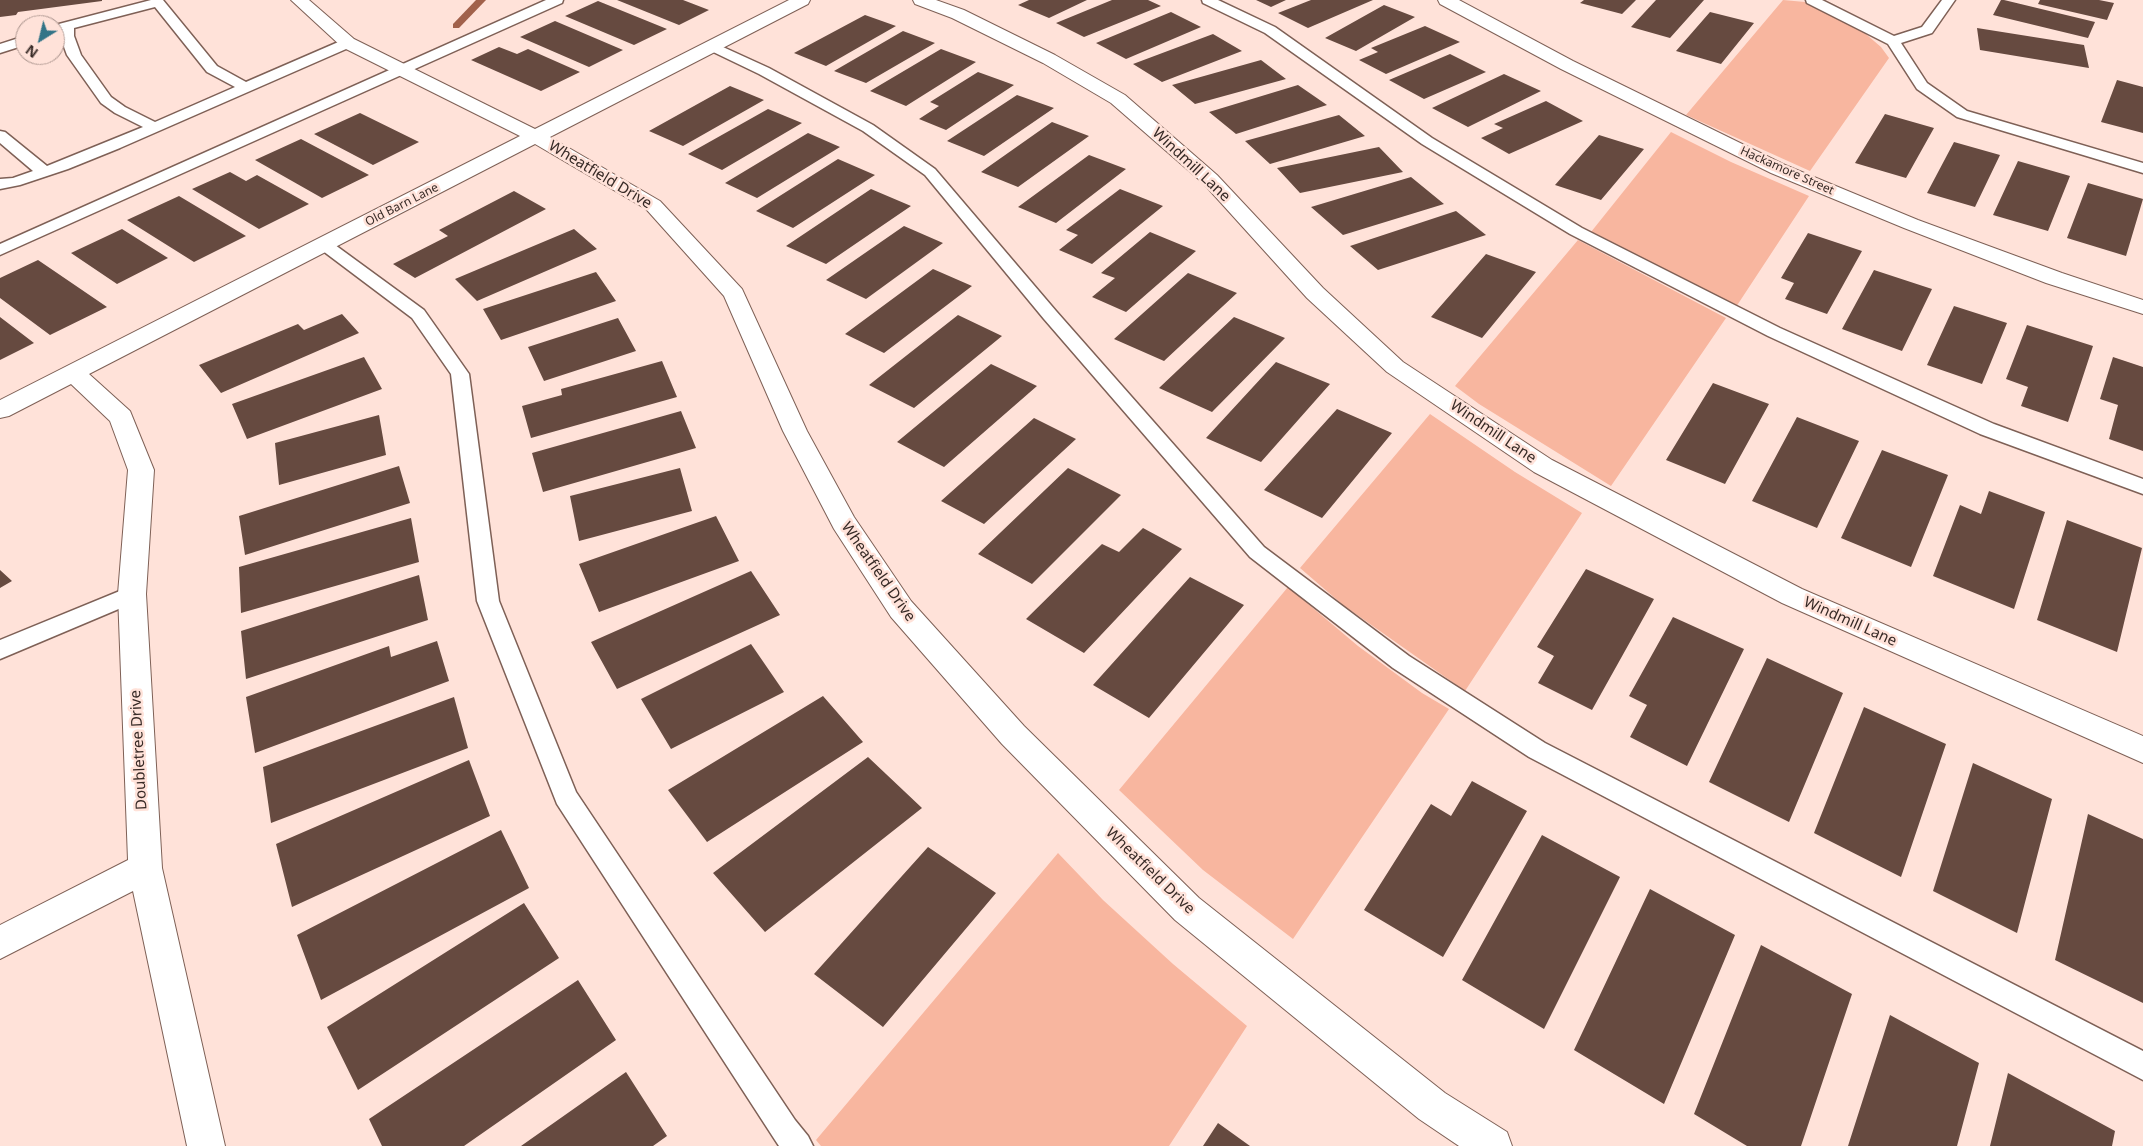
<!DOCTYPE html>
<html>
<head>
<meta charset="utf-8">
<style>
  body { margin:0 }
  #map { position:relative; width:2143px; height:1146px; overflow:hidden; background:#ffe2d9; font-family:"Noto Sans",sans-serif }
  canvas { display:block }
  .north { position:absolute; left:15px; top:15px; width:50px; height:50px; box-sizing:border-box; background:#ffe2d9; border:1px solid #af9891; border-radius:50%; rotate:216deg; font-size:14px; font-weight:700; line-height:20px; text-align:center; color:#372a26 }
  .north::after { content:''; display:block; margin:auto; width:18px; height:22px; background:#337487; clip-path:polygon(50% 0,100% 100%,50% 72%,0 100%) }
</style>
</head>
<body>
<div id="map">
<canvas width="2143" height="1146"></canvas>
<div class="north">N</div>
</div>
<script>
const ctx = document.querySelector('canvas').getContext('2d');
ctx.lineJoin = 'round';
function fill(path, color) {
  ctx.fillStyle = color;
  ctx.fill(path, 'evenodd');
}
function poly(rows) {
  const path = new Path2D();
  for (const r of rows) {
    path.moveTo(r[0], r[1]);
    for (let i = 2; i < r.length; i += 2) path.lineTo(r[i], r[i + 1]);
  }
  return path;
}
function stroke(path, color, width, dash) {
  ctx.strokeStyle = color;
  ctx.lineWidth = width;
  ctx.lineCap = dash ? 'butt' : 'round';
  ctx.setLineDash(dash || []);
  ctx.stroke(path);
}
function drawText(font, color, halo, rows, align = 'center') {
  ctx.font = font + ' "Noto Sans",sans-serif';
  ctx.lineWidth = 5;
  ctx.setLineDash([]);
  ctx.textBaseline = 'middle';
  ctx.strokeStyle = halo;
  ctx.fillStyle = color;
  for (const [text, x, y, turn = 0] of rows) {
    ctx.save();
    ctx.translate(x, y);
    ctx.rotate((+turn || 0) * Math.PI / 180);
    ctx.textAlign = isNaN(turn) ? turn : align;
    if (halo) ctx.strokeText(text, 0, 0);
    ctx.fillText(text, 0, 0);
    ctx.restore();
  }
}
fill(poly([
  [1783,0,1805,2,1860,29,1881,47,1889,58,1810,171,1686,115],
  [1671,132,1731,162,1809,196,1736,307,1591,232],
  [1578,240,1726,318,1611,486,1479,404,1455,386],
  [1430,414,1515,472,1582,513,1465,691,1343,605,1300,568],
  [1288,587,1358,646,1422,693,1449,709,1293,939,1203,870,1119,790],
  [1058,853,1103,900,1173,964,1247,1026,1169,1146,821,1146,816,1140]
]), '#f8b69f');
fill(poly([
  [476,0,486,0,459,28,453,28,453,24,476,0]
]), '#a1614b');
fill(poly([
  [0,0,102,0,102,1,18,12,16,15,0,17],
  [617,0,683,0,709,10,679,25],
  [1029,0,1087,0,1049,18,1018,5],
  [1112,0,1148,0,1161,6,1084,37,1056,23],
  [1256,0,1286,0,1271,7],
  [1311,0,1373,0,1308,28,1278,13],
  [1584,0,1636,0,1622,14,1580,3],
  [1656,0,1704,0,1670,38,1631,27],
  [2001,0,2004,0,2095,22,2088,38,1993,15],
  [2040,0,2099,0,2114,3,2107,20,2038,4],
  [598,1,667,29,634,45,565,16],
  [1384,5,1415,17,1356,51,1325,38],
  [1171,12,1201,27,1126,59,1096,43],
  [1710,12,1754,23,1721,64,1676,51],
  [865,15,896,26,826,66,794,53],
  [555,21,623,50,589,67,520,37],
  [1425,26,1460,42,1386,74,1359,60,1378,52,1371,48],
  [1977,28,2084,45,2089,68,1980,50],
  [903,31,935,43,866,83,834,71],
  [1213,34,1242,51,1162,82,1133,64],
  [499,47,517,54,528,49,580,72,541,91,471,60],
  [941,49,976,62,906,106,870,91],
  [1450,54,1486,72,1424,99,1389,80],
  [1261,60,1286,79,1195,104,1172,85],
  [978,72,1014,85,946,130,919,119,939,106,930,102],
  [1504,74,1541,91,1468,127,1432,108],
  [2117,80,2143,87,2143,133,2101,122],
  [1298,85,1327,105,1236,134,1209,112],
  [730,86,764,100,683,146,649,131],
  [1017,95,1054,108,984,156,947,141],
  [1546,101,1583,121,1509,154,1481,138,1503,128,1494,124],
  [768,109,802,123,722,170,688,154],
  [360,113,419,142,373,165,314,134],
  [1885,114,1934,128,1906,178,1855,163],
  [1339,115,1365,136,1270,164,1245,141],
  [1052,122,1089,136,1018,187,981,172],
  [808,133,840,147,757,198,725,183],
  [1599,135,1644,149,1601,200,1555,185],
  [301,139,369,175,322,198,255,160],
  [1954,142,2000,155,1975,207,1927,193],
  [1379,147,1403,172,1300,193,1277,168],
  [1089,155,1126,169,1056,223,1018,207],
  [838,159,875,175,793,228,756,211],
  [2018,161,2070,176,2048,231,1993,215],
  [230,172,246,181,257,175,309,204,259,229,192,189],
  [1411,177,1444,204,1343,235,1311,207],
  [2088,183,2143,199,2126,256,2067,238],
  [871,189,911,206,826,264,786,246],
  [1120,189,1163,206,1092,264,1059,250,1078,235,1066,230],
  [514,191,546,209,415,278,393,264,448,236,439,230],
  [179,196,246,236,194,262,127,220],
  [1456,211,1486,235,1378,270,1350,246],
  [904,226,943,243,866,299,826,280],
  [122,229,168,258,117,284,71,253],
  [574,229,597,249,477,301,455,279],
  [1150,232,1196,251,1126,312,1092,297,1115,278,1101,273],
  [1808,233,1862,251,1827,314,1785,299,1794,283,1781,278],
  [1486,254,1536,272,1482,338,1431,317],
  [38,260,107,307,50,335,0,298,0,278],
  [933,269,972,286,884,353,845,334],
  [1874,270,1932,289,1902,351,1842,329],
  [596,272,616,301,501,340,483,309],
  [1188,273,1237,293,1164,361,1114,339],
  [1954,306,2007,323,1982,384,1927,365],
  [342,314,359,333,221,393,199,365,298,324,304,330],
  [958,315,1002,336,914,408,869,385],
  [0,317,34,343,0,360],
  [1234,317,1285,338,1212,412,1159,388],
  [618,318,636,351,544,381,528,347],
  [2027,325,2093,346,2068,422,2021,406,2028,387,2006,379],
  [364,357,382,389,247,439,232,404],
  [2113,357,2143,367,2143,451,2109,439,2118,405,2100,399],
  [662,361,677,397,531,438,522,406,562,395,561,389],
  [1276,362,1330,384,1261,462,1206,438],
  [991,364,1037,386,944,467,897,442],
  [1713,383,1769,404,1725,484,1666,460],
  [1337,409,1392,433,1322,518,1264,490],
  [681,411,696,448,543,492,532,453],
  [379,415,386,455,279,485,275,443],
  [1797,417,1859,441,1817,528,1752,501],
  [1034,418,1076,439,984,524,941,501],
  [1882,450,1948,475,1911,567,1841,538],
  [399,466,410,503,245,555,239,516],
  [680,468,692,511,579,541,570,496],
  [1068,468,1121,495,1032,584,978,554],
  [1989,491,2045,512,2014,609,1933,576,1960,505,1981,514],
  [716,516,739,561,599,612,579,564],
  [411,518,419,562,241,613,239,567],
  [2067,520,2142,548,2117,652,2037,620],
  [1143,528,1182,549,1084,653,1026,619,1102,544,1119,552],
  [1586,569,1654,599,1592,710,1538,683,1554,656,1537,647],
  [0,570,12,581,0,588],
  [751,571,780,615,617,689,591,642],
  [419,575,428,620,246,679,241,631],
  [1190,577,1244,605,1149,718,1093,685],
  [1673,617,1744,649,1687,766,1630,737,1647,705,1629,696],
  [437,641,449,681,255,753,246,697,389,646,391,657],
  [751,644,784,692,671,749,641,699],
  [1767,658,1843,693,1789,822,1709,782],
  [823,696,863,742,707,842,668,790],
  [454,697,468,748,271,823,263,767],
  [1864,707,1946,744,1901,877,1814,833],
  [868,757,922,808,765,932,713,873],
  [469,760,490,816,292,907,276,844],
  [1973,763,2052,799,2017,933,1933,891],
  [1472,781,1527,811,1443,957,1364,910,1431,804,1451,816],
  [2088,814,2143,839,2143,1003,2055,960],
  [501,830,529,888,321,1000,297,935],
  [1542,835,1620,877,1544,1029,1462,980],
  [928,847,996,893,883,1027,814,974],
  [1650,889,1735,935,1664,1104,1574,1050],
  [524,903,559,958,358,1090,327,1027],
  [1761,945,1852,994,1801,1146,1747,1146,1694,1114],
  [578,980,616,1040,464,1146,382,1146,369,1119],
  [1890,1015,1979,1063,1957,1146,1848,1146],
  [626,1072,667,1136,653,1146,521,1146],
  [2008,1073,2115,1131,2112,1146,1990,1146],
  [1218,1123,1250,1146,1203,1146]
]), '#664a40');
const service = poly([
  [151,0,163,0,217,66,246,82,343,40,348,39,355,43,353,46,120,148,68,169,20,185,0,189,0,179,13,178,33,171,0,143,0,131,5,132,47,166,143,127,115,113,101,103,67,55,60,36,61,32,55,33,55,25,151,0],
  [155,7,207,72,235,87,155,122,125,107,111,97,81,55,74,36,74,28,155,7],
  [546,0,563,0,562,3,0,255,0,244,546,0],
  [1202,0,1218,0,1275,27,1432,138,1582,228,1780,328,1994,424,2143,479,2143,494,1980,434,1768,336,1570,234,1422,144,1265,33,1203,3,1202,0],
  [1806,0,1822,0,1894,36,1922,27,1942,0,1955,0,1932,33,1901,43,1927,83,1967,111,2143,163,2143,173,1957,117,1917,89,1888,44,1807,3,1806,0],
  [25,36,25,45,0,53,0,44,25,36],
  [712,42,769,68,873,125,935,169,1056,311,1264,547,1409,656,1545,743,2143,1051,2143,1080,1529,757,1393,668,1250,557,1044,319,925,175,863,131,759,74,707,49,705,46,707,43,712,42],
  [325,240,331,242,424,310,469,374,499,601,576,792,795,1120,808,1136,813,1146,779,1146,775,1140,557,804,477,601,451,374,412,318,319,248,317,245,319,242,325,240],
  [132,586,140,588,143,594,140,600,0,659,0,640,132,586]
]);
const minor = poly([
  [291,0,309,0,354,39,535,129,789,0,810,0,808,4,550,137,660,201,742,289,807,431,854,517,911,601,1024,726,1199,898,1445,1093,1507,1132,1512,1146,1459,1146,1419,1119,1175,920,1002,744,891,617,834,529,783,431,724,296,646,209,535,144,89,374,130,411,154,470,146,594,162,868,225,1146,187,1146,133,891,0,959,0,925,128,860,118,594,128,470,110,421,71,384,9,416,0,418,0,400,520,136,342,47,291,0],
  [913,0,936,0,964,10,1055,55,1125,95,1217,175,1323,288,1403,362,1552,460,1802,589,2143,736,2143,763,1782,603,1534,472,1387,372,1307,298,1203,183,1111,103,1043,63,952,18,915,4,913,0],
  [1438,0,1459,0,1573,61,1785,165,1918,220,2062,273,2143,300,2143,314,2046,283,1904,228,1771,173,1561,69,1440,4,1438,0]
]);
stroke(service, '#7e6056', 3);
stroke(minor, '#7e6056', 2);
fill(service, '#fff');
fill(minor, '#fff');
drawText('12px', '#372a26', '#ffe2d9', [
  ["Hackamore Street",1787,171,24],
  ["Old Barn Lane",402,205,-27]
]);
drawText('15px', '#372a26', '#ffe2d9', [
  ["Windmill Lane",1191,165,43],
  ["Wheatfield Drive",600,175,31],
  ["Windmill Lane",1493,432,34],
  ["Wheatfield Drive",878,572,55],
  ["Windmill Lane",1850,622,24],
  ["Doubletree Drive",139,750,-93],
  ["Wheatfield Drive",1150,871,44]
]);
</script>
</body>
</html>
